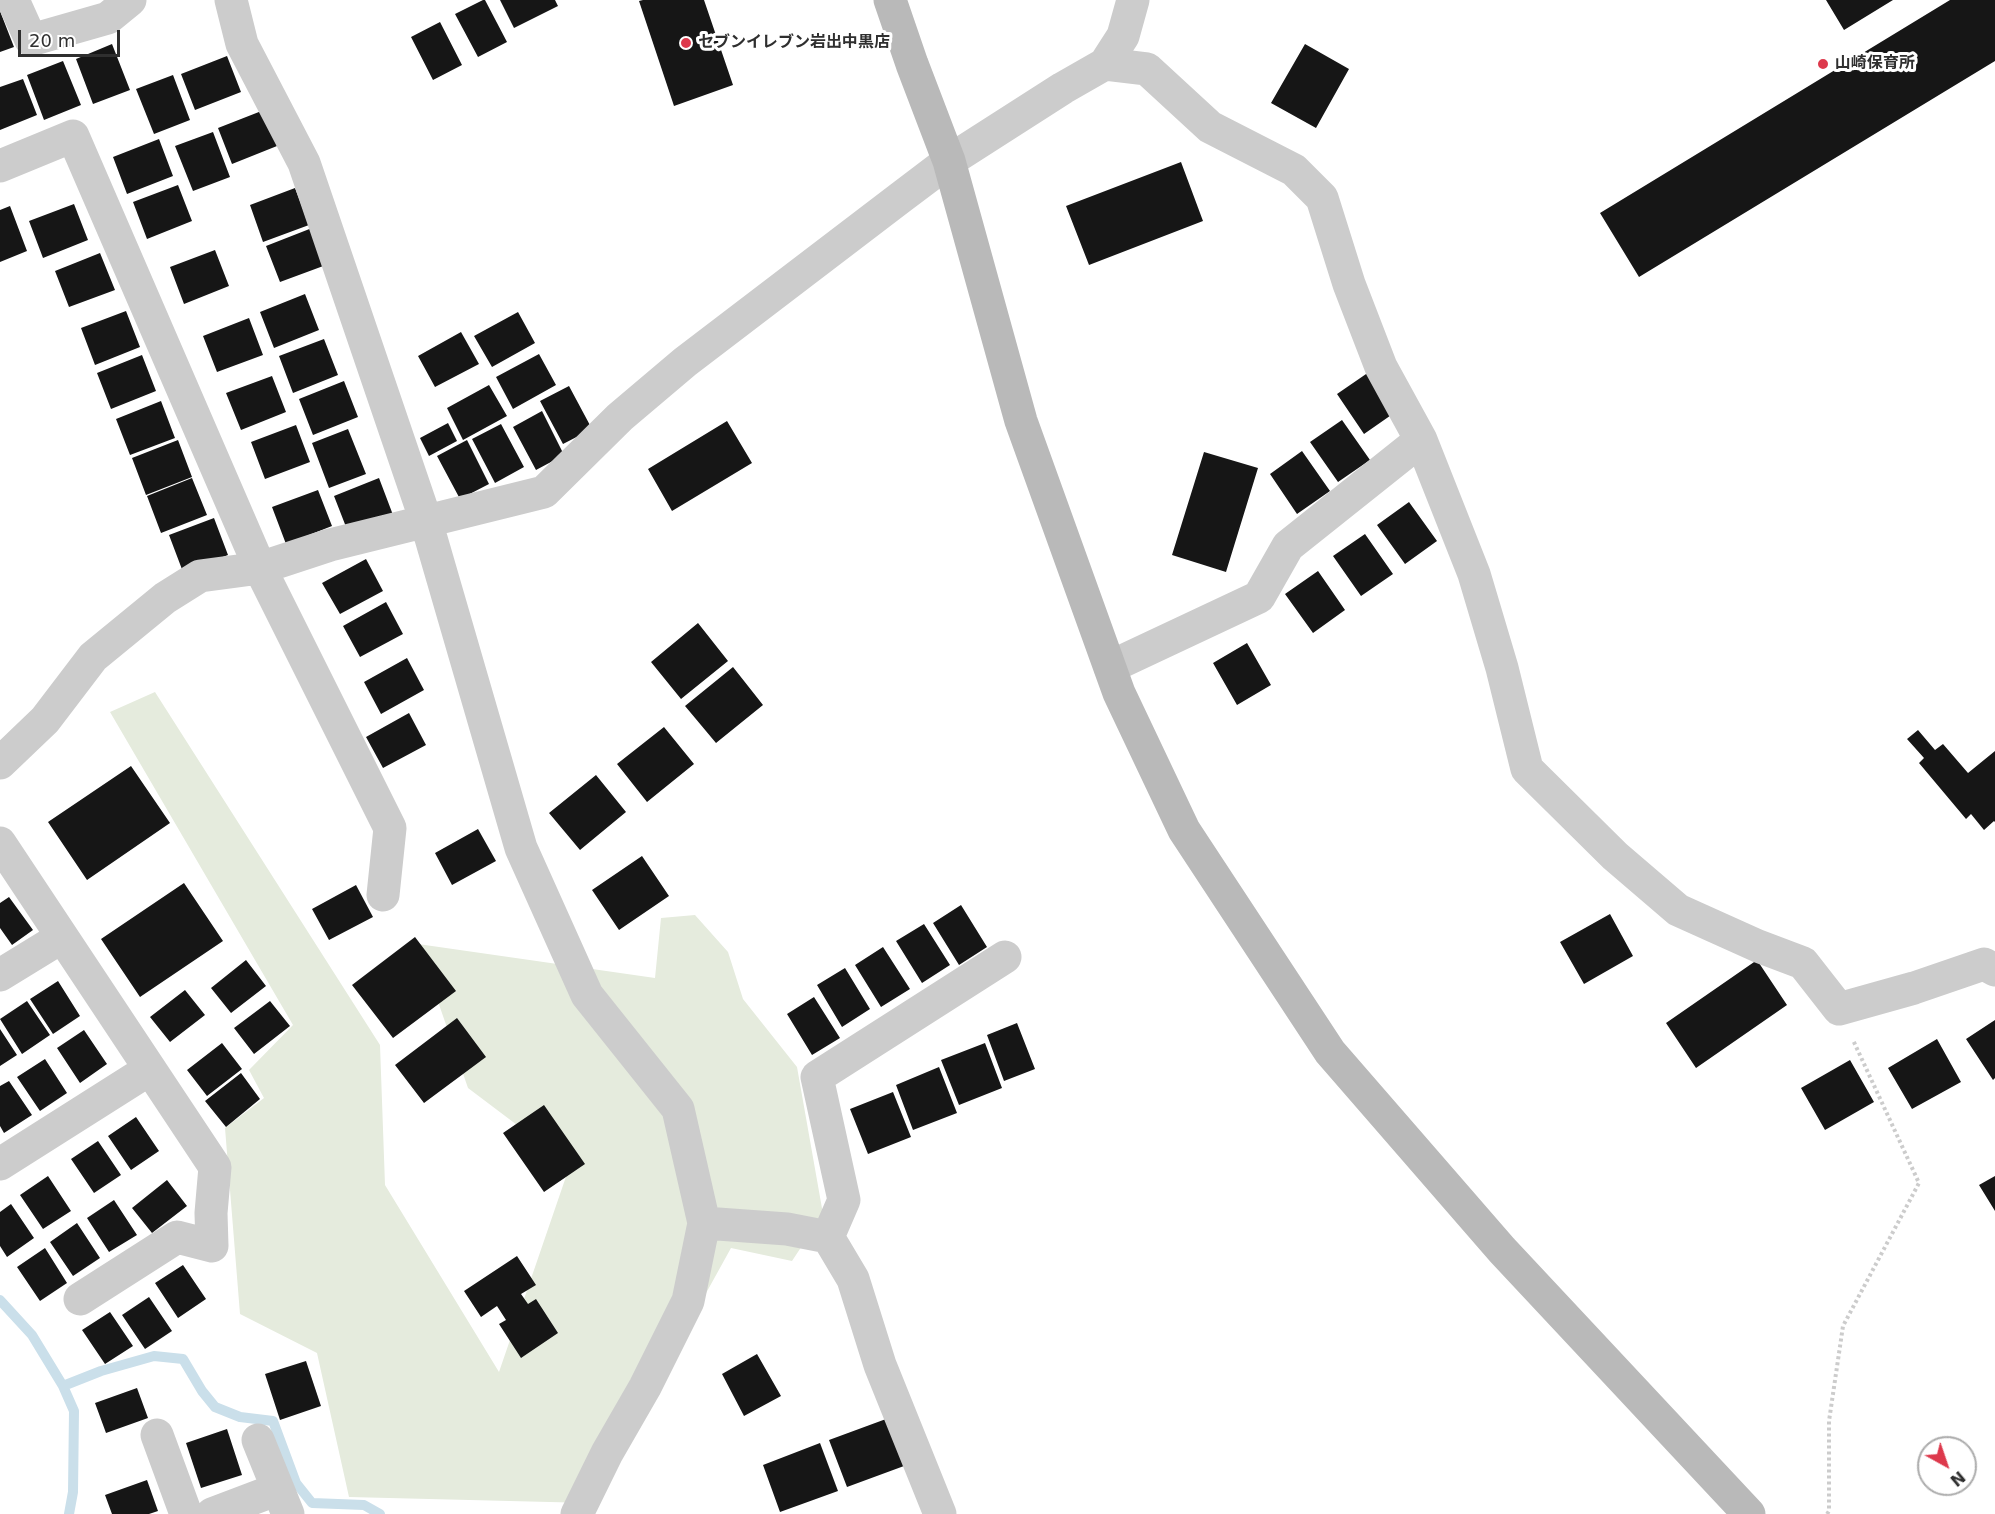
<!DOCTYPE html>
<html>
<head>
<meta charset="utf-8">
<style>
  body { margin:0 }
  #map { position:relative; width:1995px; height:1514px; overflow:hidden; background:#fff; font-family:"DejaVu Sans",sans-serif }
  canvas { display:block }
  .north { position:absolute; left:1917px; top:1436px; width:60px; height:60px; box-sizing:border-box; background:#fff; border:2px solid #acacac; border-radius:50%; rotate:140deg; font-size:16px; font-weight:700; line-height:24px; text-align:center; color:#2f2f2f }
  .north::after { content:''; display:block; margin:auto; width:21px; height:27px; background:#dd394c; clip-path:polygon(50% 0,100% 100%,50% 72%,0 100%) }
  .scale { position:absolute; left:18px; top:30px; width:102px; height:27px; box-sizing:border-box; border:3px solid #2f2f2f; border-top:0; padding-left:8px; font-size:18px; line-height:21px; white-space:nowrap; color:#2f2f2f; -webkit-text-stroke:4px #fff; paint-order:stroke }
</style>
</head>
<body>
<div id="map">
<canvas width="1995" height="1514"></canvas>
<div class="north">N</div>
<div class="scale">20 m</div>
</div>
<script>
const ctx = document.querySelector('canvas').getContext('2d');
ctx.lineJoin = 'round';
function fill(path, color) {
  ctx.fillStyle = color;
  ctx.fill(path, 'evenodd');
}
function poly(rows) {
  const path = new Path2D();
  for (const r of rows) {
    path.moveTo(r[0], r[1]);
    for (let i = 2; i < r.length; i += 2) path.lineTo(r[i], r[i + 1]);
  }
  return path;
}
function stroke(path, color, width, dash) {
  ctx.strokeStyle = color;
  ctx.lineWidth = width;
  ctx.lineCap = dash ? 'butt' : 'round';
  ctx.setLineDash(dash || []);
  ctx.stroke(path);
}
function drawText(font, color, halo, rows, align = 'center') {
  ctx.font = font + ' "DejaVu Sans","Noto Sans JP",sans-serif';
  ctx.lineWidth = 6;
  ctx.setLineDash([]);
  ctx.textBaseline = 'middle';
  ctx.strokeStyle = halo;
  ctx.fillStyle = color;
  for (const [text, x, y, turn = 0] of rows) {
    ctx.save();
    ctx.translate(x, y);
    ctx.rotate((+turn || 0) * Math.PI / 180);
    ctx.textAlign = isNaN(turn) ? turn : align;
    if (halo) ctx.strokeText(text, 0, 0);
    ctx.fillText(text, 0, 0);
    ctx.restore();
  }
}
fill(poly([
  [155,692,380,1045,385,1185,499,1372,570,1165,468,1088,418,944,655,978,661,918,695,915,728,952,743,999,797,1067,823,1214,792,1261,731,1248,590,1503,349,1497,317,1353,240,1314,225,1128,264,1098,249,1070,293,1025,110,712]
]), '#e5ebdd');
stroke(poly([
  [0,1300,32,1335,63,1386,74,1411,73,1492,69,1514],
  [63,1386,101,1371,154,1356,183,1359,202,1391,215,1407,240,1417,273,1421,296,1483,312,1503,364,1505,380,1514]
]), '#cadfea', 10);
fill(poly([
  [483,0,485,0,507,42,478,57,455,14],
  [500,0,555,0,558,6,514,28],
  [643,0,704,0,733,85,674,106,639,1],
  [1826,0,1893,0,1844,30],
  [1950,0,1995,0,1995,61,1639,277,1600,213],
  [0,11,14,47,0,52],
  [440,22,462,65,433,80,411,37],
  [112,44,130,90,93,104,76,59],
  [1305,44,1349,69,1316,128,1271,103],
  [227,56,241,92,195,110,181,74],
  [63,61,81,105,44,120,27,75],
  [173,75,190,120,154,134,136,89],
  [23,79,37,115,0,130,0,87],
  [264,110,277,146,232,164,218,128],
  [213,132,230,177,193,191,175,146],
  [159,139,173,176,127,194,113,157],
  [1181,162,1203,221,1089,265,1066,206],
  [178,185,192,221,147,239,133,202],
  [295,188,309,225,263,242,250,205],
  [74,204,88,240,43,258,29,221],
  [10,206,27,251,0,262,0,210],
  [312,228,326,265,280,282,266,246],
  [215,250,229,286,184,304,170,267],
  [100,253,115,290,69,307,55,271],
  [305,294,319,330,274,348,260,312],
  [126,311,140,347,95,365,81,328],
  [518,312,535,343,492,367,474,336],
  [249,318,263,355,217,372,203,336],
  [461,332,479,364,435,387,418,356],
  [324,339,338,375,293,393,279,356],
  [539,354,556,385,513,409,496,377],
  [142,355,156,391,111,409,97,373],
  [1369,372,1397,411,1364,434,1337,394],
  [272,376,286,412,241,430,226,393],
  [344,381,358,417,313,435,299,399],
  [489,385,507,416,463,440,447,408],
  [569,386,592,429,563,444,540,401],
  [161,401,175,438,130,455,116,419],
  [542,411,564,455,536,470,513,427],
  [1342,420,1370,460,1338,482,1310,442],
  [727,421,752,463,672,511,648,469],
  [448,423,457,441,429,456,420,438],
  [501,424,524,467,495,483,472,439],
  [296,425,310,462,265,479,251,442],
  [348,429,366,474,329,488,312,443],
  [178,440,192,477,146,495,132,458],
  [467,440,489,484,460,499,437,456],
  [1302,451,1330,491,1297,514,1270,474],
  [1204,452,1258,468,1226,572,1172,555],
  [192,478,207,515,161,533,147,496],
  [379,478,393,515,348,532,334,496],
  [318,490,332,526,286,544,272,507],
  [1409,502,1437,541,1405,564,1377,525],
  [214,518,228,555,183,572,169,535],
  [1365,534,1393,574,1361,596,1333,556],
  [366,559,383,591,340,614,322,583],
  [1318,571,1345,610,1313,633,1285,594],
  [386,602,403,634,360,657,343,626],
  [698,623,728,661,681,699,651,662],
  [1247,643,1271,685,1237,705,1213,663],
  [407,658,424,690,381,714,364,682],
  [733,667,763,705,716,743,685,706],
  [409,713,426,745,383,768,366,737],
  [664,727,694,764,647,802,617,764],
  [1918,730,1935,750,1943,744,1968,773,1995,751,1995,822,1994,821,1984,830,1971,814,1966,819,1919,763,1924,758,1907,739],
  [131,766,170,823,87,880,48,822],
  [596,775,626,812,580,850,549,813],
  [478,829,496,861,452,885,435,853],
  [642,856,669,896,619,930,592,890],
  [184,883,223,941,140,997,101,939],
  [356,885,373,917,329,940,312,909],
  [9,897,33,930,12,945,0,928,0,903],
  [961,905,987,947,959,965,933,923],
  [1610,914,1633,956,1584,984,1560,942],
  [924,924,950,965,922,983,896,941],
  [415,937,456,991,393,1038,352,985],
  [883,947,910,989,881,1007,855,965],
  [246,960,266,986,231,1013,211,988],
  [1757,960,1787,1005,1696,1068,1666,1023],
  [845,968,870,1009,842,1027,817,985],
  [58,981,80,1016,53,1034,30,999],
  [185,990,205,1015,170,1042,150,1017],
  [814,997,840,1038,812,1055,787,1014],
  [27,1001,50,1035,22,1054,0,1019],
  [270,1001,290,1026,254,1054,234,1028],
  [457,1018,486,1057,424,1103,395,1065],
  [1995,1020,1995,1078,1993,1080,1966,1039],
  [1017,1023,1035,1069,1004,1081,987,1035],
  [0,1029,17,1055,0,1066],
  [84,1030,107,1064,80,1083,57,1048],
  [1937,1039,1961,1082,1912,1109,1888,1068],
  [222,1043,242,1069,207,1096,187,1070],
  [985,1043,1002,1088,959,1105,941,1060],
  [45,1059,67,1093,40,1111,17,1077],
  [1850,1060,1874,1102,1825,1130,1801,1088],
  [939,1067,957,1113,913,1130,896,1085],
  [241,1073,260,1099,226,1127,205,1101],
  [9,1081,32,1115,4,1133,0,1126,0,1086],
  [893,1092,911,1137,868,1154,850,1109],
  [544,1105,585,1164,544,1192,503,1133],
  [136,1117,159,1151,131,1170,108,1136],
  [98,1141,121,1175,94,1193,71,1159],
  [48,1176,71,1211,43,1229,20,1195],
  [1995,1176,1995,1211,1979,1185],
  [167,1180,187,1206,152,1233,132,1208],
  [114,1200,137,1235,109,1252,87,1218],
  [11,1204,34,1238,7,1257,0,1246,0,1212],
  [77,1223,100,1258,73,1276,50,1242],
  [45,1248,67,1283,40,1301,17,1267],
  [517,1256,536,1285,521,1294,528,1304,536,1299,558,1333,521,1358,499,1324,506,1320,497,1306,481,1317,464,1291],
  [183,1265,206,1299,178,1318,155,1283],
  [149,1297,172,1331,145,1349,122,1315],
  [110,1312,133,1346,105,1364,82,1330],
  [757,1354,781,1396,744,1416,722,1374],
  [306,1361,321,1406,280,1420,265,1374],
  [137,1388,148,1418,106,1433,95,1403],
  [886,1419,904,1466,847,1487,829,1440],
  [227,1429,242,1475,201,1488,186,1443],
  [820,1443,838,1491,780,1512,763,1465],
  [147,1480,158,1511,149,1514,112,1514,105,1495]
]), '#161616');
stroke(poly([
  [1827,1514,1829,1511,1829,1421,1843,1326,1919,1183,1853,1040]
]), '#ccc', 4, [3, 3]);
stroke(poly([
  [13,0,31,40,108,18,130,0],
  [231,0,242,44,304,163,426,521,521,848,587,995,678,1109,704,1223,688,1301,645,1387,607,1453,577,1514],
  [1105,64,1147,69,1210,127,1294,170,1322,198,1349,284,1381,367,1421,440,1474,574,1502,668,1527,769,1615,856,1678,910,1758,946,1803,963,1839,1009,1914,988,1984,964,1995,970],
  [0,166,73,136,260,568,390,828,383,895],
  [1110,667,1259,597,1288,546,1421,440],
  [0,763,45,720,93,657,165,598,200,576,260,568,330,545,544,492,620,417,685,362,900,198,949,161,1063,88,1105,64,1123,36,1133,0],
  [0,843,215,1167,211,1213,212,1246,177,1237,80,1299],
  [0,975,62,937],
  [0,1164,150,1069],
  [704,1223,787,1229,828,1237,853,1279,880,1365,940,1514],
  [828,1237,844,1200,817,1077,1005,957],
  [157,1435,186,1514],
  [258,1440,288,1514],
  [212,1514,278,1489]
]), '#ccc', 33);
stroke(poly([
  [890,0,912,64,949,161,1021,421,1119,693,1184,830,1330,1052,1502,1250,1749,1514]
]), '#b9b9b9', 33);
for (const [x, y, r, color] of [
  [686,43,6,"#dd394c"],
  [1823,64,6,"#dd394c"]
]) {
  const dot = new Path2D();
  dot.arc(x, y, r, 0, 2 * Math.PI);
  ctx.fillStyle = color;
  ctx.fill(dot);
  stroke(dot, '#fff', 2);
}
drawText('bold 16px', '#2f2f2f', '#fff', [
  ["セブンイレブン岩出中黒店",698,43],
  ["山崎保育所",1835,64]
], 'left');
</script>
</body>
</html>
